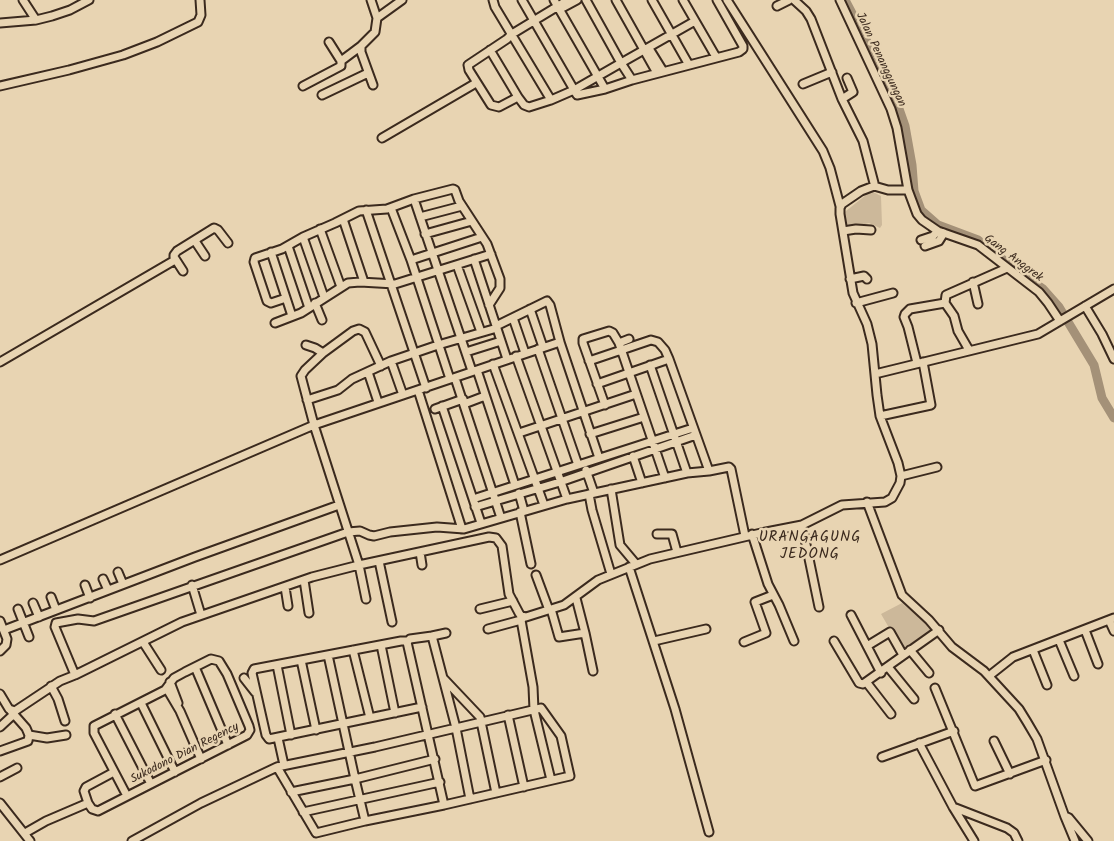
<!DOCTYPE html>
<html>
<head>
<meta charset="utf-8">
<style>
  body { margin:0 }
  canvas { display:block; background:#e8d4b2 }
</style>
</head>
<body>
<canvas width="1114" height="841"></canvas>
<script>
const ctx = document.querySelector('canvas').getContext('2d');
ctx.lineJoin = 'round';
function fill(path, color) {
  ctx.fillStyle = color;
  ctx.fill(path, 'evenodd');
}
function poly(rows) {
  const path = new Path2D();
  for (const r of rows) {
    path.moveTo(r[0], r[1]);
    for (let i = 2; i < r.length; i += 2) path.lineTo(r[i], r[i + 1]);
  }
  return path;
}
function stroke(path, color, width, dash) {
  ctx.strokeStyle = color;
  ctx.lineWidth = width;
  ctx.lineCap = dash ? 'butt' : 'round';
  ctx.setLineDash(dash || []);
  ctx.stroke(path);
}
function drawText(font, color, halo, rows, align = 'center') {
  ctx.font = font + ' Kalam,sans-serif';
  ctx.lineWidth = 5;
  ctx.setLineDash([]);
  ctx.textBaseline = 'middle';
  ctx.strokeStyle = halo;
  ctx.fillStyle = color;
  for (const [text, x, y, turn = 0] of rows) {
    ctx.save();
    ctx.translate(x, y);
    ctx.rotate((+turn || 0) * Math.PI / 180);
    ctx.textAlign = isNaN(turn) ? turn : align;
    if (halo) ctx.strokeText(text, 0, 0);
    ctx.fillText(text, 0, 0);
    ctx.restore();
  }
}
fill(poly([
  [871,191,881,196,882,225,880,228,869,223,846,229,843,216,846,211],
  [902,603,933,630,902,650,881,614]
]), '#ccb89a');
stroke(poly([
  [845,0,892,89,905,126,912,165,914,191,921,210,938,225,978,240,1023,275,1043,289,1059,307,1094,365,1102,398,1114,418]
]), '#a49178', 9);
const minor = poly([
  [23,0,36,20],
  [371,0,377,18],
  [493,0,495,7,551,100],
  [522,0,577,95,605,89,632,80],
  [554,0,605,89],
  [586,0,621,63,695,21],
  [616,0,657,73],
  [652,0,689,65],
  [683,0,716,57],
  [727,0,823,151,830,168,840,206],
  [840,0,891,109,897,128,908,190],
  [777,6,789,0],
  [564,7,577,0],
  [0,23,36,20,52,16,70,10,89,0],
  [329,42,341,61],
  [490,50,518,97,524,105,529,107,551,100,574,90,621,63,632,80,739,52,743,49,743,46,717,0],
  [650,50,663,71],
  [803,84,832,72],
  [373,85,361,52,361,46,375,32,377,18,402,0],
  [0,86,69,70,123,55,157,42,198,22,201,15,200,0],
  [303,86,341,66,341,61,361,46],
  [322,95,368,73],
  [518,97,499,107,491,105,469,70,468,65,507,39,512,34,568,0],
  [842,99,853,92,847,78],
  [382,138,476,83],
  [874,186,888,190,908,190,917,214,922,220,938,231,978,245,1039,292,1048,303,1060,321],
  [414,199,453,189,455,190,459,201,487,244,500,279,500,288,489,305],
  [391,208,411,260,450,379],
  [366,210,426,388],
  [420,217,462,206],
  [343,219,364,282],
  [320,229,341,287],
  [843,231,856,229,871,230],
  [425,234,472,221],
  [303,237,324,297],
  [921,240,933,236,938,231],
  [195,241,205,256],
  [288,246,309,308],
  [925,246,939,241,944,233],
  [271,252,292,316],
  [474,259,507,359],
  [411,260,482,237],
  [457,265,481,332],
  [183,271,174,257,174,255,177,251,214,228,218,230,228,243],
  [850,279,864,276,867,279],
  [973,282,978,304],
  [286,298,271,303,267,301,254,262,255,258,282,249,303,237,335,223,359,211,387,209,414,199,472,371],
  [315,303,322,320],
  [856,303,893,293],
  [1085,306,1102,334,1114,359],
  [530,309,543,347],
  [513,318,525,353],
  [275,323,301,313,348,283,360,282,395,284,491,254],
  [496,326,547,301,550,305,560,342],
  [619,343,665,478],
  [306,345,315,348,323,353],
  [538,349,578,465],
  [969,350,958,331,954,316,945,303,946,295,1007,268],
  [466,352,501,341],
  [516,356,567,499],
  [391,361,403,395],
  [0,362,175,260],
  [917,363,908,327,904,317,905,314,910,309,945,303],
  [493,364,544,505],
  [650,365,687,473],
  [477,370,515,485],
  [368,372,378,402],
  [875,374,1038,334,1114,289],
  [455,378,501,518],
  [597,384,669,359],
  [418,390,462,529],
  [307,400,338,390,352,379,391,361,438,345,497,328],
  [464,404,485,396],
  [605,405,583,343,583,339,609,331,613,333,619,343,629,339],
  [442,406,481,523],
  [435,409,463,399],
  [880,416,931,405,923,362],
  [519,433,636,394],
  [590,434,644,417],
  [633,456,642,483],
  [586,470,594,493],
  [709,471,729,467,731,469,745,536],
  [901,476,937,467],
  [611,489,620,545,636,564],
  [519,493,524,511],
  [589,494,592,510,611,574],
  [473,499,693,428],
  [867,502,902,595,929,620,952,647,984,671,1019,709,1027,722,1037,739,1065,817,1075,841],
  [475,507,560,482,696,435],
  [520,512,531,564],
  [802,525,819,607],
  [657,534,672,534,677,552],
  [752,534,768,584,779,605,794,641],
  [420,552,422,565],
  [0,560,314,425,560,342,599,458],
  [379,561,392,622],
  [629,567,675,709,709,832],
  [118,572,123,584],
  [536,575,549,610],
  [103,579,108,590],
  [304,580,309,613],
  [85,585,90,598],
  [192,585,201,615],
  [285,587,288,606],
  [51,597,56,610],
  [576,598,585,633,593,671],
  [366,599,359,565,314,425,301,376,305,370,323,353,353,331,359,329,365,332,381,366],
  [33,603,39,617],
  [18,609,29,637],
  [480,609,513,601],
  [551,609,559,637,585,633],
  [851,615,881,673],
  [521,620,533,687,534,710,551,780],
  [1109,620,1114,631],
  [0,621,7,639,6,645,0,651],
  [488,629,521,620,523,618],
  [4,630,195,557,339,505],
  [1085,630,1098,664],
  [432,636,446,633],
  [1059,640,1074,676],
  [407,641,401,641,254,669,252,673,266,735,269,739,422,707],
  [654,641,706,629],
  [834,641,859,683,863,684,939,630],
  [143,642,161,670],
  [744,642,766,633,755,602,773,595],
  [381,645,395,713],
  [867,646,890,632,903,655],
  [353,650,370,718],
  [910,650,929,673],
  [1033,650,1047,685],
  [328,655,355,779,365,821],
  [301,660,316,730],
  [277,665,291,735],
  [195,667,228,745],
  [888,667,914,699],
  [75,675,55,627,56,623,78,619,94,621,348,532,360,531,369,535,374,536,390,532,437,527,464,529,567,499,687,473,709,471,669,359,665,350,658,342,651,340,589,361],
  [989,676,1013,657,1114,618],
  [244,678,255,692],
  [444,679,480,717,496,793],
  [170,682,178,703],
  [867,683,891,714],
  [51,686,58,699,65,721],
  [935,688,975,786,1046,760],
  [167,689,180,711,201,759],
  [0,694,9,709,15,711,60,681,75,675,182,622,312,577,359,565,489,537,496,538,502,546,509,594,519,613,521,616,526,617,564,605,598,580,650,559,761,533,802,525,842,505,885,502,892,498,900,483,901,476,898,463,880,416,877,395,872,344,867,324,853,293,840,214,840,208,842,204,861,191,874,186,874,183,863,141,842,99,811,19,806,11,794,0],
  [141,703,175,772],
  [11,711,26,728,29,735,47,738,66,735],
  [115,714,151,784],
  [508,715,524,787],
  [0,727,14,714],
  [278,738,284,765],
  [994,741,1010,774],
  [919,743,953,807,974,841],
  [0,751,28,741,29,735],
  [882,757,954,731],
  [0,777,17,768],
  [291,792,355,779,435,759],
  [0,803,30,841],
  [88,803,84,791,86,787,114,772],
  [444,805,407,642,410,639,432,636,456,728,470,799],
  [953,807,1007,828,1014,833,1018,841],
  [303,812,440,782],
  [1067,817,1069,818,1088,841],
  [25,833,46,821,88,803,92,809,98,811,247,735,250,730,249,726,227,674,219,661,211,659,185,672,174,678,165,690,94,726,94,733,127,796],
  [132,841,201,803,277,767,375,747,541,708,561,736,570,776,444,805,365,821,316,833,277,767]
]);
stroke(minor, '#3b2a1e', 11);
stroke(minor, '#e8d4b2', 7);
drawText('12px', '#3b2a1e', '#e8d4b2', [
  ["Jalan Penanggungan",880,60,65],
  ["Gang Anggrek",1013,259,37],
  ["Sukodono Dian Regency",185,754,-27]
]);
ctx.letterSpacing = '1px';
drawText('15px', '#3b2a1e', '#e8d4b2', [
  ["URANGAGUNG",810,538],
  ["JEDONG",810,555]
]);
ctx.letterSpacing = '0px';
</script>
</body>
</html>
